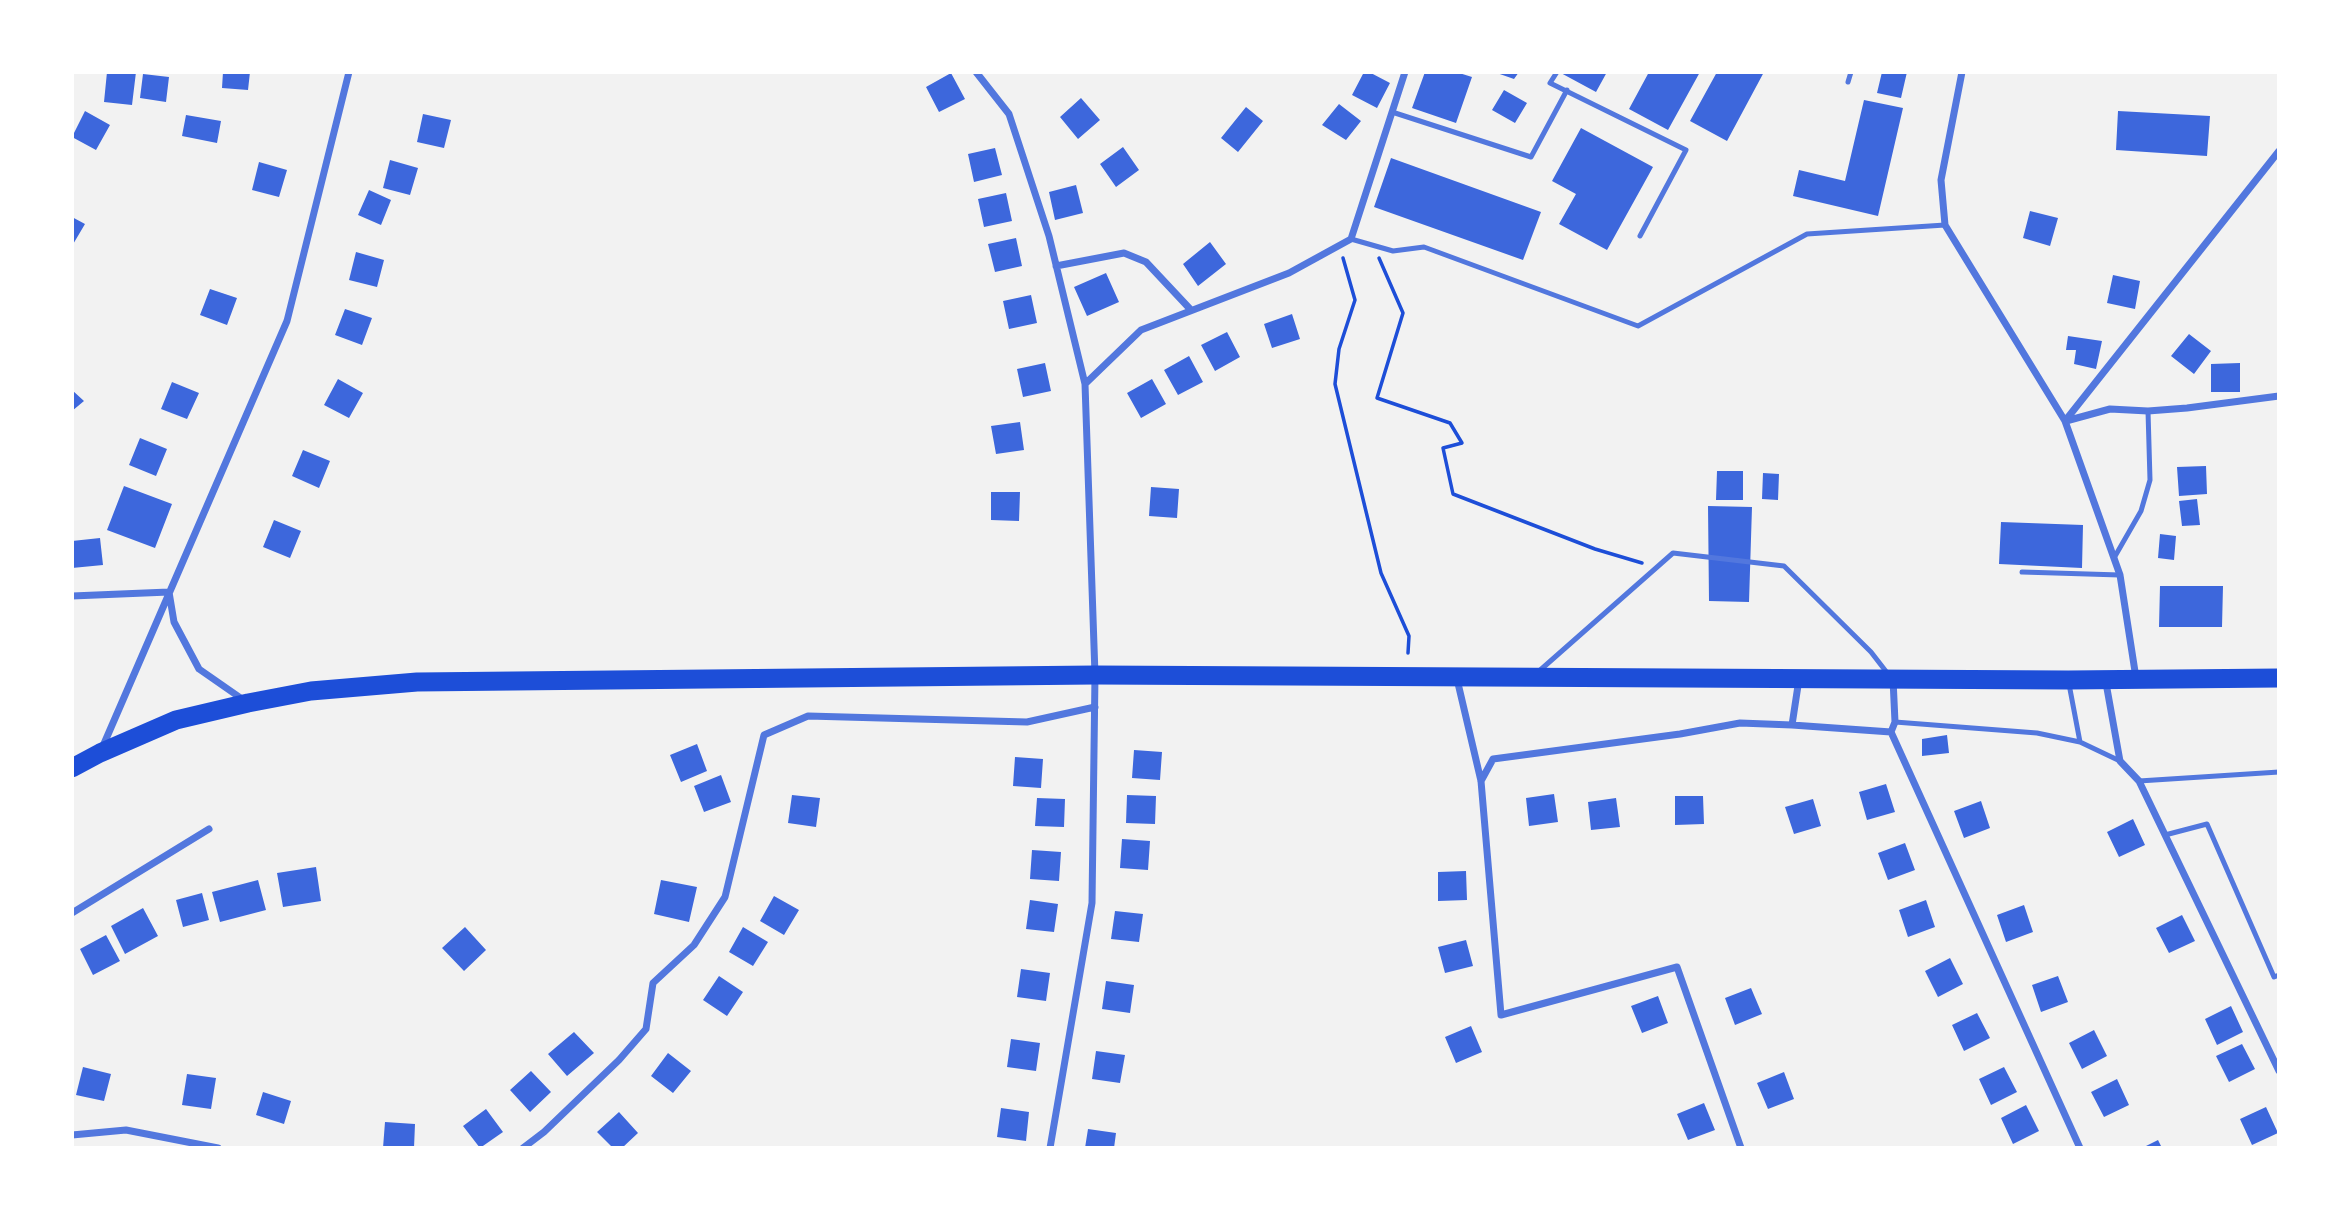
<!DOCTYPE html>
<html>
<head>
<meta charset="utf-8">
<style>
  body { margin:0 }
  #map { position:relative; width:2351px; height:1220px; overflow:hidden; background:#f2f2f2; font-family:Rubik,sans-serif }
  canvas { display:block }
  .frame { position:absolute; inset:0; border:74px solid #fff; pointer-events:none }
</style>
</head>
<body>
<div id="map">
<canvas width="2351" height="1220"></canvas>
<div class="frame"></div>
</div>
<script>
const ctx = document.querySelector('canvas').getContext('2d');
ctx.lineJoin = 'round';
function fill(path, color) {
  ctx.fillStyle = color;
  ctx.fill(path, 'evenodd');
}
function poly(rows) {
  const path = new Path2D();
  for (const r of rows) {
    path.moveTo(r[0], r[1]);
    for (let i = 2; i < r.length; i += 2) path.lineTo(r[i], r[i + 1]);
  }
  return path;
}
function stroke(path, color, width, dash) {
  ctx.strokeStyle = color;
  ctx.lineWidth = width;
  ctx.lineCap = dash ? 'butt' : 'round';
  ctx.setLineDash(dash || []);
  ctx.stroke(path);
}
fill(poly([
  [107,72,136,72,132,105,104,102],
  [223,72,250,72,248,90,222,88],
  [1364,72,1369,72,1390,83,1377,108,1352,95],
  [1425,72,1456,72,1472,77,1456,123,1412,108],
  [1494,72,1519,72,1514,79],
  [1559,72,1607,72,1596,92],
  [1649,72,1700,72,1668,130,1629,109],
  [1717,72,1764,72,1727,141,1690,121],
  [1882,72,1907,72,1901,98,1877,93],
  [951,73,965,99,939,112,926,87],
  [143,74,169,77,166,102,140,98],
  [1504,90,1527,103,1515,123,1492,110],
  [1081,98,1100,120,1078,139,1060,117],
  [1864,100,1903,108,1878,216,1793,196,1799,170,1845,181],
  [1339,104,1361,121,1346,140,1322,125],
  [1246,107,1263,121,1238,152,1221,138],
  [85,111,110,125,96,150,72,137],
  [2118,111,2210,116,2207,156,2116,150],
  [423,114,451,120,444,148,417,142],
  [186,115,221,121,217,143,182,136],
  [1581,128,1653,167,1607,250,1559,224,1576,194,1552,181],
  [1123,147,1139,170,1116,187,1100,164],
  [995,148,1002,175,974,182,968,154],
  [1391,158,1541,212,1523,260,1374,207],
  [390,160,418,168,410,195,383,188],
  [259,162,287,170,279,197,252,190],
  [1076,185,1083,213,1055,220,1049,192],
  [369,190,391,200,381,225,358,215],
  [1006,193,1012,221,984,227,978,199],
  [2030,211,2058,218,2050,246,2023,238],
  [72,217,85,224,72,246],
  [1016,238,1022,266,995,272,988,244],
  [1210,242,1226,264,1198,286,1183,264],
  [356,252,384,260,377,287,349,280],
  [1106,273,1119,302,1087,316,1074,287],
  [2113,275,2140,281,2135,309,2107,303],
  [210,289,237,298,227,325,200,315],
  [1031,295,1037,323,1009,329,1003,301],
  [345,309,372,318,362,345,335,335],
  [1292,314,1300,339,1272,348,1264,324],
  [1227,332,1240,357,1215,371,1201,345],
  [2189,334,2211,351,2194,374,2171,356],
  [2068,336,2102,341,2096,369,2074,364,2076,350,2066,350],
  [1189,356,1203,382,1178,395,1164,370],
  [1045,363,1051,391,1023,397,1017,369],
  [2240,363,2240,392,2211,392,2211,364],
  [338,379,363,393,349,418,324,405],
  [1152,379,1166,404,1141,418,1127,393],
  [172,382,199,393,187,419,161,409],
  [72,390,84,401,72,411],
  [1020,422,1024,450,996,454,991,426],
  [140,438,167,449,156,476,129,465],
  [303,450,330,461,319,488,292,476],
  [2206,466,2207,494,2179,496,2177,467],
  [1717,471,1743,471,1743,500,1716,500],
  [1763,473,1779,474,1778,500,1762,499],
  [124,486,172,504,155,548,107,530],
  [1151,487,1179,489,1177,518,1149,516],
  [991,492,1020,492,1019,521,991,520],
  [2197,499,2200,525,2182,526,2179,501],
  [1708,506,1752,507,1749,602,1709,601],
  [274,520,301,531,290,558,263,547],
  [2001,522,2083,525,2082,568,1999,564],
  [2160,534,2176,536,2174,560,2158,558],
  [100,538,103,565,72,568,72,541],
  [2160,586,2223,586,2222,627,2159,627],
  [1947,735,1949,753,1922,756,1922,739],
  [697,744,707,771,681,782,670,755],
  [1134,750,1162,752,1160,780,1132,778],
  [1015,757,1043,759,1041,788,1013,786],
  [721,775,731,802,704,812,694,786],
  [1886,784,1895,812,1867,820,1859,792],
  [1554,794,1558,822,1529,826,1526,798],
  [792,795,820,798,816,827,788,823],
  [1127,795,1156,796,1155,824,1126,823],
  [1675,796,1703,796,1704,824,1675,825],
  [1037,798,1065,799,1064,827,1035,826],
  [1616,798,1620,827,1591,830,1588,802],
  [1813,799,1821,826,1794,834,1785,807],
  [1981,801,1990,828,1964,838,1954,811],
  [2133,819,2145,845,2119,857,2107,832],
  [1122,839,1150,841,1148,870,1120,868],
  [1905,843,1915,870,1888,880,1878,853],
  [1032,850,1061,852,1059,881,1030,879],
  [316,867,321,901,283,907,277,873],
  [1466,871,1467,900,1438,901,1438,872],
  [258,880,266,910,220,922,212,892],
  [661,880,697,887,689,922,654,914],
  [202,893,209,920,183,927,176,900],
  [774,896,799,910,784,935,760,921],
  [1030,900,1058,904,1054,932,1026,929],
  [1926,900,1935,927,1908,937,1899,910],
  [2024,905,2033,932,2006,942,1997,915],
  [143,908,158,936,125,954,111,926],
  [1115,911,1143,914,1139,942,1111,939],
  [2182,915,2195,941,2169,953,2156,928],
  [465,927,486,950,464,971,442,948],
  [743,927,768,942,753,966,729,952],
  [106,935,120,961,93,975,80,949],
  [1466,940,1473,966,1445,973,1438,947],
  [1950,958,1963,984,1938,997,1925,971],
  [1021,969,1050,973,1046,1001,1017,997],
  [719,976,743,992,727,1016,703,1000],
  [2058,976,2068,1002,2041,1012,2032,985],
  [1106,981,1134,985,1130,1013,1102,1009],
  [1751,988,1762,1014,1735,1025,1725,998],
  [1658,996,1668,1023,1642,1033,1631,1006],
  [2231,1006,2243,1032,2217,1045,2205,1019],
  [1977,1013,1990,1038,1964,1051,1952,1025],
  [1471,1026,1482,1052,1456,1063,1445,1037],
  [2094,1030,2107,1056,2082,1069,2069,1043],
  [574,1032,594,1053,567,1076,548,1054],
  [1011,1039,1040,1043,1036,1071,1007,1067],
  [2242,1044,2255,1069,2229,1082,2216,1056],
  [1096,1051,1125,1055,1120,1083,1092,1079],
  [668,1053,691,1071,673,1093,651,1076],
  [83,1067,111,1074,104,1101,76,1095],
  [2004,1067,2017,1092,1991,1105,1979,1079],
  [531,1071,551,1092,530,1112,510,1090],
  [1784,1072,1794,1099,1768,1109,1757,1083],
  [187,1074,216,1078,211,1109,182,1105],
  [2117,1079,2129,1105,2104,1117,2091,1092],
  [263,1092,291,1101,284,1124,256,1115],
  [1704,1103,1715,1130,1688,1140,1677,1114],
  [2026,1105,2039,1131,2013,1144,2001,1118],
  [2266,1107,2278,1133,2252,1145,2240,1119],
  [1001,1108,1029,1112,1026,1141,997,1137],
  [486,1109,503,1132,480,1148,463,1126],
  [619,1112,638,1133,622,1148,613,1148,597,1132],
  [385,1122,415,1124,414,1148,383,1148],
  [1088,1129,1116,1133,1114,1148,1085,1148],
  [2158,1140,2162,1148,2142,1148]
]), '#3d67dc');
stroke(poly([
  [1343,258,1355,300,1339,349,1335,384,1381,573,1409,636,1408,653],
  [1379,258,1403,313,1377,398,1450,423,1462,443,1443,448,1453,494,1595,549,1642,563]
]), '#1d4ed8', 3.5);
stroke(poly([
  [1557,72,1550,83,1686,150,1640,236],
  [1848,82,1851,72],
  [1392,112,1531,157,1567,90],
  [1351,239,1393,251,1424,247,1638,326,1807,234,1945,225],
  [2114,558,2141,511,2150,480,2148,411],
  [2022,572,2120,575],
  [1538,672,1673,553,1784,566,1871,652,1888,674],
  [2069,684,2080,742],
  [1895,722,2037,733,2080,742,2120,761],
  [2139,781,2279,772],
  [2165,835,2207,824,2274,977,2279,975]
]), '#5277de', 5);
stroke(poly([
  [976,72,1009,114,1049,236,1085,384],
  [1962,72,1941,180,1945,225,2065,421,2120,575,2136,678],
  [1056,266,1124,253,1146,262,1191,310],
  [2065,421,2279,151],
  [2066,421,2110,409,2148,411,2187,408,2279,396],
  [72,596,169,592,174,622,199,669,245,701],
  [1457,679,1481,781,1501,1015,1677,967,1741,1148],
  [1893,679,1895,722,1891,732,2080,1148],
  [2106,683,2120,761,2139,781,2279,1071],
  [1792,725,1891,732],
  [103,746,287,321,349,72],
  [1481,781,1493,759,1680,734,1740,723,1792,725,1799,679],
  [72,913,209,829],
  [72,1135,126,1130,218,1148],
  [523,1148,544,1132,619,1060,646,1029,653,983,694,945,725,897,764,735,808,716,1027,722,1095,707],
  [1050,1148,1092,903,1095,675,1085,384,1141,330,1289,273,1351,239,1405,72]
]), '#5277de', 7);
stroke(poly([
  [72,768,100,753,176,720,248,703,311,691,417,682,1095,675,2068,680,2279,678]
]), '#1d4ed8', 19);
</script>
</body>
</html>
